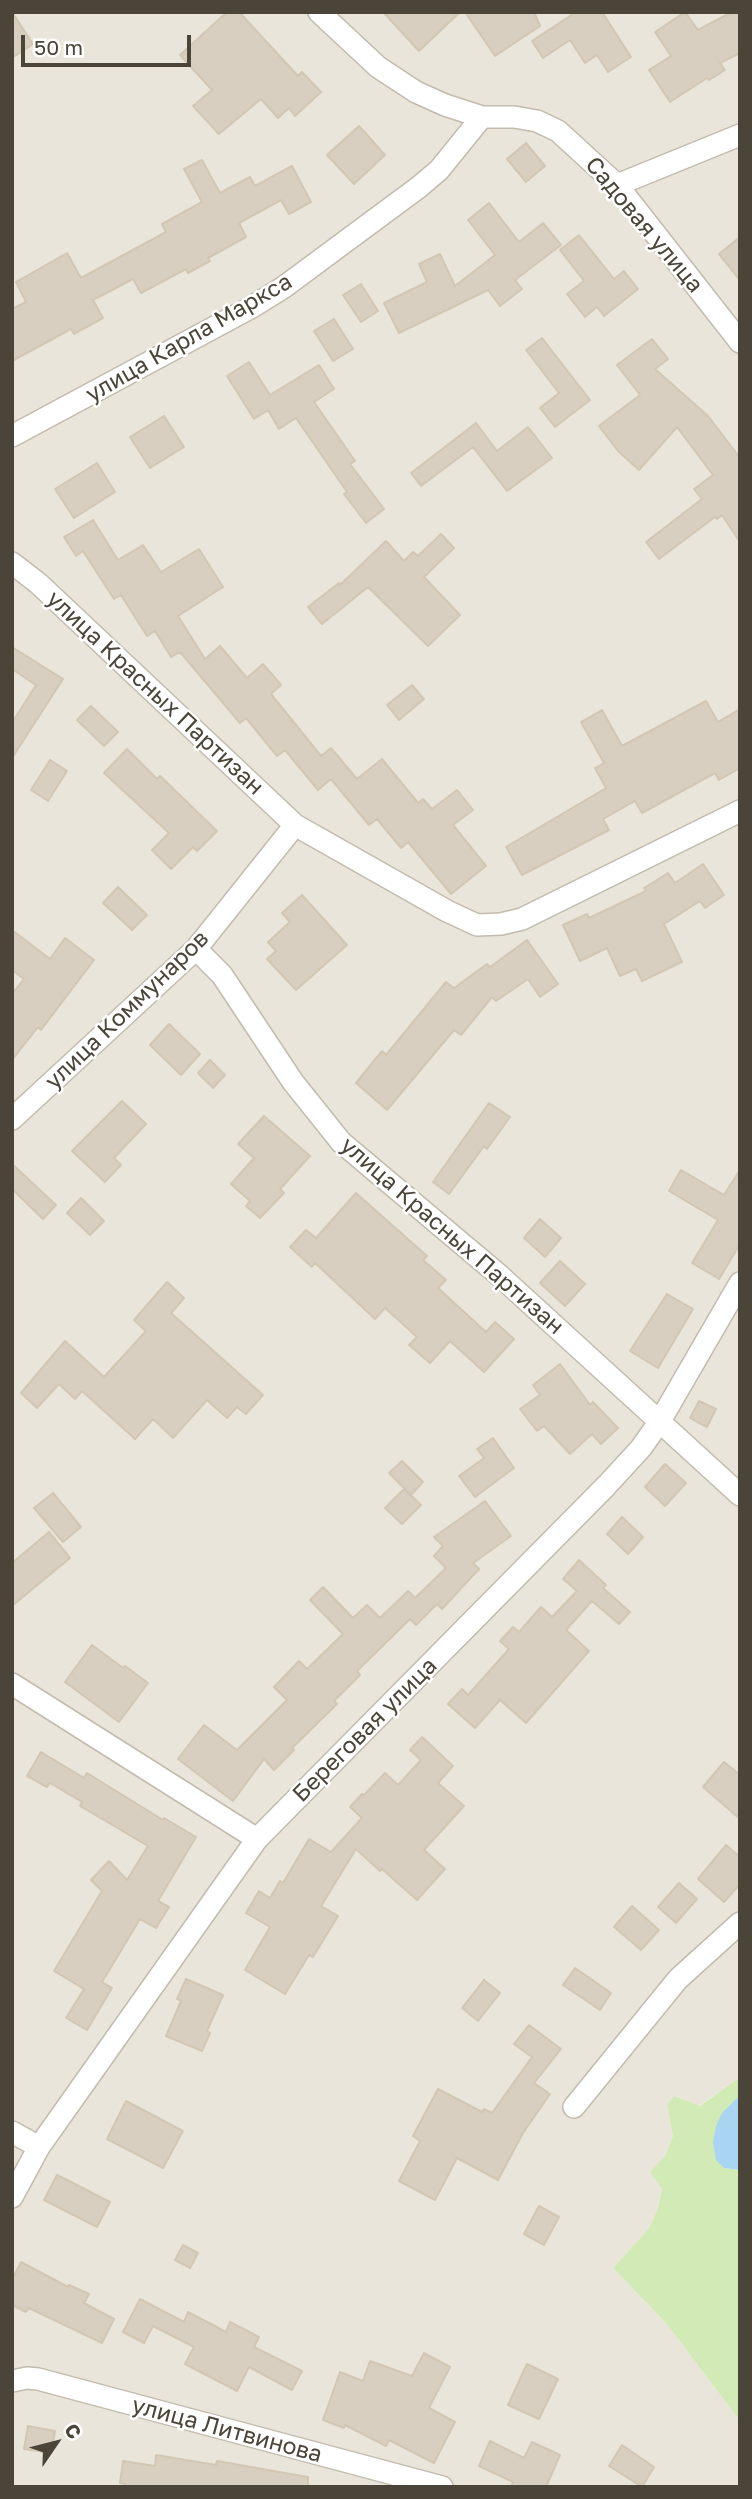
<!DOCTYPE html>
<html>
<head>
<meta charset="utf-8">
<style>
  body { margin:0 }
  #map { position:relative; width:752px; height:2499px; overflow:hidden; background:#f6f3ec; font-family:"Golos Text",sans-serif }
  canvas { display:block }
  .frame { position:absolute; inset:0; border:14px solid #4b4439; pointer-events:none }
  .north { position:absolute; left:21px; top:2408px; width:70px; height:70px; -webkit-text-stroke:5px #fff; paint-order:stroke; rotate:55deg; font-size:19px; font-weight:700; line-height:28px; text-align:center; color:#4b4439 }
  .north::after { content:''; display:block; margin:auto; width:24px; height:32px; background:#4b4439; clip-path:polygon(50% 0,100% 100%,50% 72%,0 100%) }
  .scale { position:absolute; left:21px; top:35px; width:170px; height:32px; box-sizing:border-box; border:4px solid #4b4439; border-top:0; padding-left:9px; font-size:21px; line-height:24px; white-space:nowrap; color:#4b4439; -webkit-text-stroke:5px #fff; paint-order:stroke }
</style>
</head>
<body>
<div id="map">
<canvas width="752" height="2499"></canvas>
<div class="frame"></div>
<div class="north">С</div>
<div class="scale">50 m</div>
</div>
<script>
const ctx = document.querySelector('canvas').getContext('2d');
ctx.lineJoin = 'round';
function fill(path, color) {
  ctx.fillStyle = color;
  ctx.fill(path, 'evenodd');
}
function poly(rows) {
  const path = new Path2D();
  for (const r of rows) {
    path.moveTo(r[0], r[1]);
    for (let i = 2; i < r.length; i += 2) path.lineTo(r[i], r[i + 1]);
  }
  return path;
}
function stroke(path, color, width, dash) {
  ctx.strokeStyle = color;
  ctx.lineWidth = width;
  ctx.lineCap = dash ? 'butt' : 'round';
  ctx.setLineDash(dash || []);
  ctx.stroke(path);
}
function drawText(font, color, halo, rows, align = 'center') {
  ctx.font = font + ' "Golos Text",sans-serif';
  ctx.lineWidth = 5;
  ctx.setLineDash([]);
  ctx.textBaseline = 'middle';
  ctx.strokeStyle = halo;
  ctx.fillStyle = color;
  for (const [text, x, y, turn = 0] of rows) {
    ctx.save();
    ctx.translate(x, y);
    ctx.rotate((+turn || 0) * Math.PI / 180);
    ctx.textAlign = isNaN(turn) ? turn : align;
    if (halo) ctx.strokeText(text, 0, 0);
    ctx.fillText(text, 0, 0);
    ctx.restore();
  }
}
fill(poly([
  [12,12,740,12,740,2077,699,2106,676,2096,667,2104,673,2136,665,2156,651,2172,662,2189,658,2208,649,2228,613,2268,666,2323,740,2421,740,2487,12,2487]
]), '#eae5da');
fill(poly([
  [740,2077,740,2095,722,2114,724,2168,740,2170,740,2421,666,2323,613,2268,649,2228,658,2208,662,2189,650,2172,665,2156,673,2136,667,2104,675,2096,700,2106]
]), '#d2eab5');
fill(poly([
  [740,2095,740,2170,724,2168,716,2160,713,2142,716,2126,722,2113]
]), '#a9d4f2');
const building = poly([
  [12,12,33,44,12,58,12,12],
  [227,12,239,12,298,76,302,72,321,92,295,116,289,108,278,118,261,99,219,134,193,106,212,90,180,55,227,12],
  [383,12,460,12,419,51,383,12],
  [465,12,534,12,540,26,495,56,465,12],
  [576,12,602,12,631,57,608,72,597,55,585,63,570,40,543,58,532,41,576,12],
  [685,12,698,30,732,12,740,12,740,53,720,63,725,70,709,80,707,78,670,102,649,70,671,56,655,32,685,12],
  [359,126,385,155,354,184,327,155,359,126],
  [526,143,545,166,526,182,507,159,526,143],
  [202,160,220,193,250,177,255,186,292,166,311,202,289,214,281,200,239,223,246,237,208,258,210,261,188,273,186,269,141,293,133,279,93,300,103,318,74,334,71,329,12,361,12,309,26,302,16,282,67,253,81,278,166,232,162,224,202,202,184,169,202,160],
  [489,203,519,242,543,223,561,245,515,280,522,289,500,306,488,290,399,333,384,303,427,282,419,264,440,254,455,286,495,255,468,220,489,203],
  [579,235,614,279,624,271,638,289,604,316,597,307,585,317,567,294,584,281,560,250,579,235],
  [740,237,740,280,719,254,740,237],
  [361,284,378,311,361,322,343,295,361,284],
  [334,319,353,349,333,361,314,331,334,319],
  [542,338,590,400,555,427,540,408,559,393,526,350,542,338],
  [652,339,668,359,655,369,708,416,740,458,740,542,722,515,717,519,715,517,659,559,646,542,702,499,694,489,713,475,677,427,639,470,618,451,599,426,640,395,617,365,652,339],
  [249,362,270,395,319,365,334,389,314,402,355,461,350,464,384,509,366,523,344,494,347,492,296,418,279,429,268,410,254,419,227,376,249,362],
  [164,416,184,447,150,468,130,437,164,416],
  [476,423,497,451,528,427,552,458,507,491,473,447,421,486,411,473,476,423],
  [97,463,115,492,74,518,55,489,97,463],
  [93,520,118,560,143,545,161,572,199,549,223,587,178,616,205,659,220,646,247,678,263,664,281,685,271,694,321,756,331,748,357,779,382,759,418,803,423,799,432,809,457,790,473,810,453,825,486,866,451,894,408,842,401,848,377,819,369,825,331,779,318,790,285,750,277,756,246,718,240,723,180,652,171,657,155,631,147,636,121,595,114,599,83,551,76,556,64,537,93,520],
  [441,534,454,548,424,577,460,615,428,646,368,587,322,624,308,607,339,583,340,585,386,541,404,561,413,552,418,556,441,534],
  [12,647,63,679,12,758,12,723,36,685,12,669,12,647],
  [412,685,424,699,399,720,387,705,412,685],
  [706,701,718,722,740,709,740,768,719,780,715,773,642,813,635,801,603,819,609,830,522,875,506,847,606,788,595,768,604,763,581,722,602,710,622,746,706,701],
  [91,706,118,732,104,746,77,720,91,706],
  [127,749,157,779,160,776,217,831,197,851,193,847,171,869,152,850,169,833,104,773,127,749],
  [50,760,67,771,48,801,31,790,50,760],
  [703,864,724,895,705,908,700,901,664,924,682,962,642,981,636,969,620,976,607,948,580,961,563,925,587,914,589,918,646,891,644,888,668,873,675,883,703,864],
  [118,887,147,915,132,930,103,903,118,887],
  [302,895,347,945,296,990,267,959,276,951,268,942,290,922,282,913,302,895],
  [12,930,50,959,65,938,94,960,41,1030,38,1027,12,1060,12,994,24,979,12,970,12,930],
  [527,940,558,984,540,997,528,979,496,1001,492,997,461,1035,454,1030,387,1110,356,1083,382,1051,386,1055,446,982,454,988,487,964,490,967,527,940],
  [169,1024,200,1054,181,1075,150,1045,169,1024],
  [210,1060,225,1075,213,1088,198,1073,210,1060],
  [122,1101,146,1124,114,1158,121,1165,105,1182,72,1151,122,1101],
  [489,1103,510,1117,487,1149,484,1146,449,1194,433,1182,489,1103],
  [264,1116,310,1156,280,1189,284,1193,260,1218,246,1206,250,1201,231,1184,254,1158,238,1144,264,1116],
  [12,1164,56,1205,43,1219,12,1189,12,1164],
  [681,1170,724,1195,740,1170,740,1244,719,1279,692,1263,718,1220,669,1191,681,1170],
  [356,1193,427,1256,423,1260,446,1280,438,1288,486,1332,495,1322,514,1339,484,1372,450,1341,430,1363,409,1345,417,1337,385,1308,375,1319,315,1263,312,1267,290,1247,306,1230,316,1238,356,1193],
  [81,1198,104,1221,90,1235,67,1213,81,1198],
  [540,1219,561,1238,545,1257,524,1238,540,1219],
  [560,1261,585,1284,565,1306,540,1283,560,1261],
  [167,1282,184,1298,171,1313,263,1395,246,1414,237,1407,227,1418,207,1400,173,1438,153,1419,135,1439,82,1391,75,1399,59,1384,37,1408,21,1393,65,1341,104,1377,146,1331,134,1320,167,1282],
  [667,1294,693,1309,658,1368,630,1351,667,1294],
  [560,1364,590,1405,593,1402,618,1428,601,1444,592,1434,570,1454,544,1426,537,1431,520,1409,540,1395,533,1385,560,1364],
  [699,1401,716,1409,707,1427,690,1418,699,1401],
  [493,1438,514,1468,475,1497,459,1476,484,1458,477,1449,493,1438],
  [402,1461,423,1482,411,1495,389,1473,402,1461],
  [665,1464,686,1483,665,1506,645,1487,665,1464],
  [404,1489,421,1505,402,1524,385,1508,404,1489],
  [53,1493,81,1527,63,1542,34,1508,53,1493],
  [485,1501,511,1536,473,1563,479,1569,442,1609,437,1604,416,1625,410,1619,357,1671,360,1675,334,1701,337,1704,292,1748,294,1750,274,1770,264,1759,233,1801,178,1759,204,1725,237,1750,287,1700,274,1687,299,1661,307,1669,343,1634,310,1600,323,1587,353,1618,367,1605,380,1618,408,1591,415,1598,446,1568,434,1556,443,1546,434,1537,485,1501],
  [622,1517,643,1537,628,1554,607,1534,622,1517],
  [49,1532,70,1558,12,1606,12,1563,49,1532],
  [579,1560,606,1585,603,1588,630,1612,619,1624,592,1601,566,1630,589,1651,526,1723,500,1700,475,1728,448,1704,462,1689,468,1695,509,1649,500,1641,513,1627,519,1632,541,1607,552,1617,577,1591,563,1579,579,1560],
  [92,1645,123,1668,125,1666,148,1683,119,1722,65,1682,92,1645],
  [422,1737,453,1766,438,1783,464,1806,424,1850,445,1869,417,1900,382,1869,380,1871,356,1849,321,1906,338,1916,313,1957,309,1955,285,1994,245,1970,270,1927,246,1913,259,1891,270,1898,280,1881,283,1883,309,1839,331,1852,362,1818,350,1807,362,1794,364,1795,385,1773,398,1785,421,1760,410,1750,422,1737],
  [41,1752,84,1778,87,1773,163,1820,164,1818,196,1837,158,1901,169,1907,156,1928,140,1919,102,1982,112,1988,87,2030,66,2018,84,1989,54,1971,102,1891,91,1880,109,1861,127,1880,148,1846,80,1806,82,1802,50,1783,47,1787,27,1776,41,1752],
  [724,1762,740,1775,740,1819,703,1787,724,1762],
  [726,1845,740,1857,740,1884,724,1902,698,1879,726,1845],
  [679,1883,697,1899,676,1923,658,1907,679,1883],
  [632,1906,659,1930,641,1950,614,1927,632,1906],
  [575,1968,611,1993,600,2010,563,1985,575,1968],
  [186,1979,223,1995,207,2031,210,2033,202,2051,166,2036,181,2001,177,1999,186,1979],
  [484,1980,500,1993,478,2021,462,2008,484,1980],
  [529,2025,561,2049,534,2083,550,2094,523,2133,498,2180,457,2158,435,2200,399,2181,420,2141,413,2136,438,2089,482,2112,484,2109,492,2113,532,2057,514,2044,529,2025],
  [126,2101,183,2131,163,2168,107,2139,126,2101],
  [57,2175,110,2202,97,2227,44,2200,57,2175],
  [539,2206,559,2217,544,2245,524,2234,539,2206],
  [183,2245,198,2253,190,2268,175,2260,183,2245],
  [21,2262,68,2287,69,2285,89,2294,84,2303,114,2319,102,2343,29,2308,26,2312,12,2305,12,2280,21,2262],
  [140,2299,184,2322,188,2312,226,2332,230,2322,259,2337,254,2347,302,2371,292,2390,249,2367,237,2391,185,2364,194,2347,153,2326,144,2343,123,2332,140,2299],
  [424,2353,450,2367,429,2408,455,2422,434,2463,389,2440,386,2446,345,2425,344,2428,323,2420,340,2372,363,2381,370,2361,412,2376,424,2353],
  [527,2364,558,2379,539,2419,508,2405,527,2364],
  [28,2426,55,2431,51,2453,24,2449,28,2426],
  [490,2441,524,2458,532,2442,560,2455,546,2487,511,2487,513,2482,479,2466,490,2441],
  [622,2445,654,2467,642,2487,609,2466,622,2445],
  [156,2455,216,2465,217,2461,308,2477,308,2487,125,2487,125,2484,120,2483,123,2461,155,2466,156,2455]
]);
fill(building, '#d8cfc1');
stroke(building, '#d3c7b4', 2);
const minor = poly([
  [319,12,378,67,416,92,445,105,482,117,514,117,537,121,558,131,617,185,740,342],
  [617,185,740,135],
  [12,436,252,307,284,287,419,187,439,170,482,117],
  [12,563,39,584,295,825,447,911,477,925,501,924,522,919,740,811],
  [196,949,222,975,293,1082,341,1142,499,1275,740,1495],
  [12,1119,196,949,295,825],
  [12,1684,257,1839],
  [574,2107,678,1979,740,1923],
  [12,2132,39,2147],
  [12,2197,39,2147,257,1839,607,1485,641,1448,660,1421,740,1283],
  [12,2381,27,2378,38,2379,442,2487]
]);
stroke(minor, '#c2bbae', 24);
stroke(minor, '#fff', 21);
drawText('23px', '#4b4439', '#fff', [
  ["Садовая улица",644,225,50],
  ["улица Карла Маркса",189,338,-30],
  ["улица Красных Партизан",155,693,43],
  ["улица Коммунаров",127,1010,-44],
  ["улица Красных Партизан",452,1236,41],
  ["Береговая улица",365,1730,-45],
  ["улица Литвинова",227,2430,15]
]);
</script>
</body>
</html>
